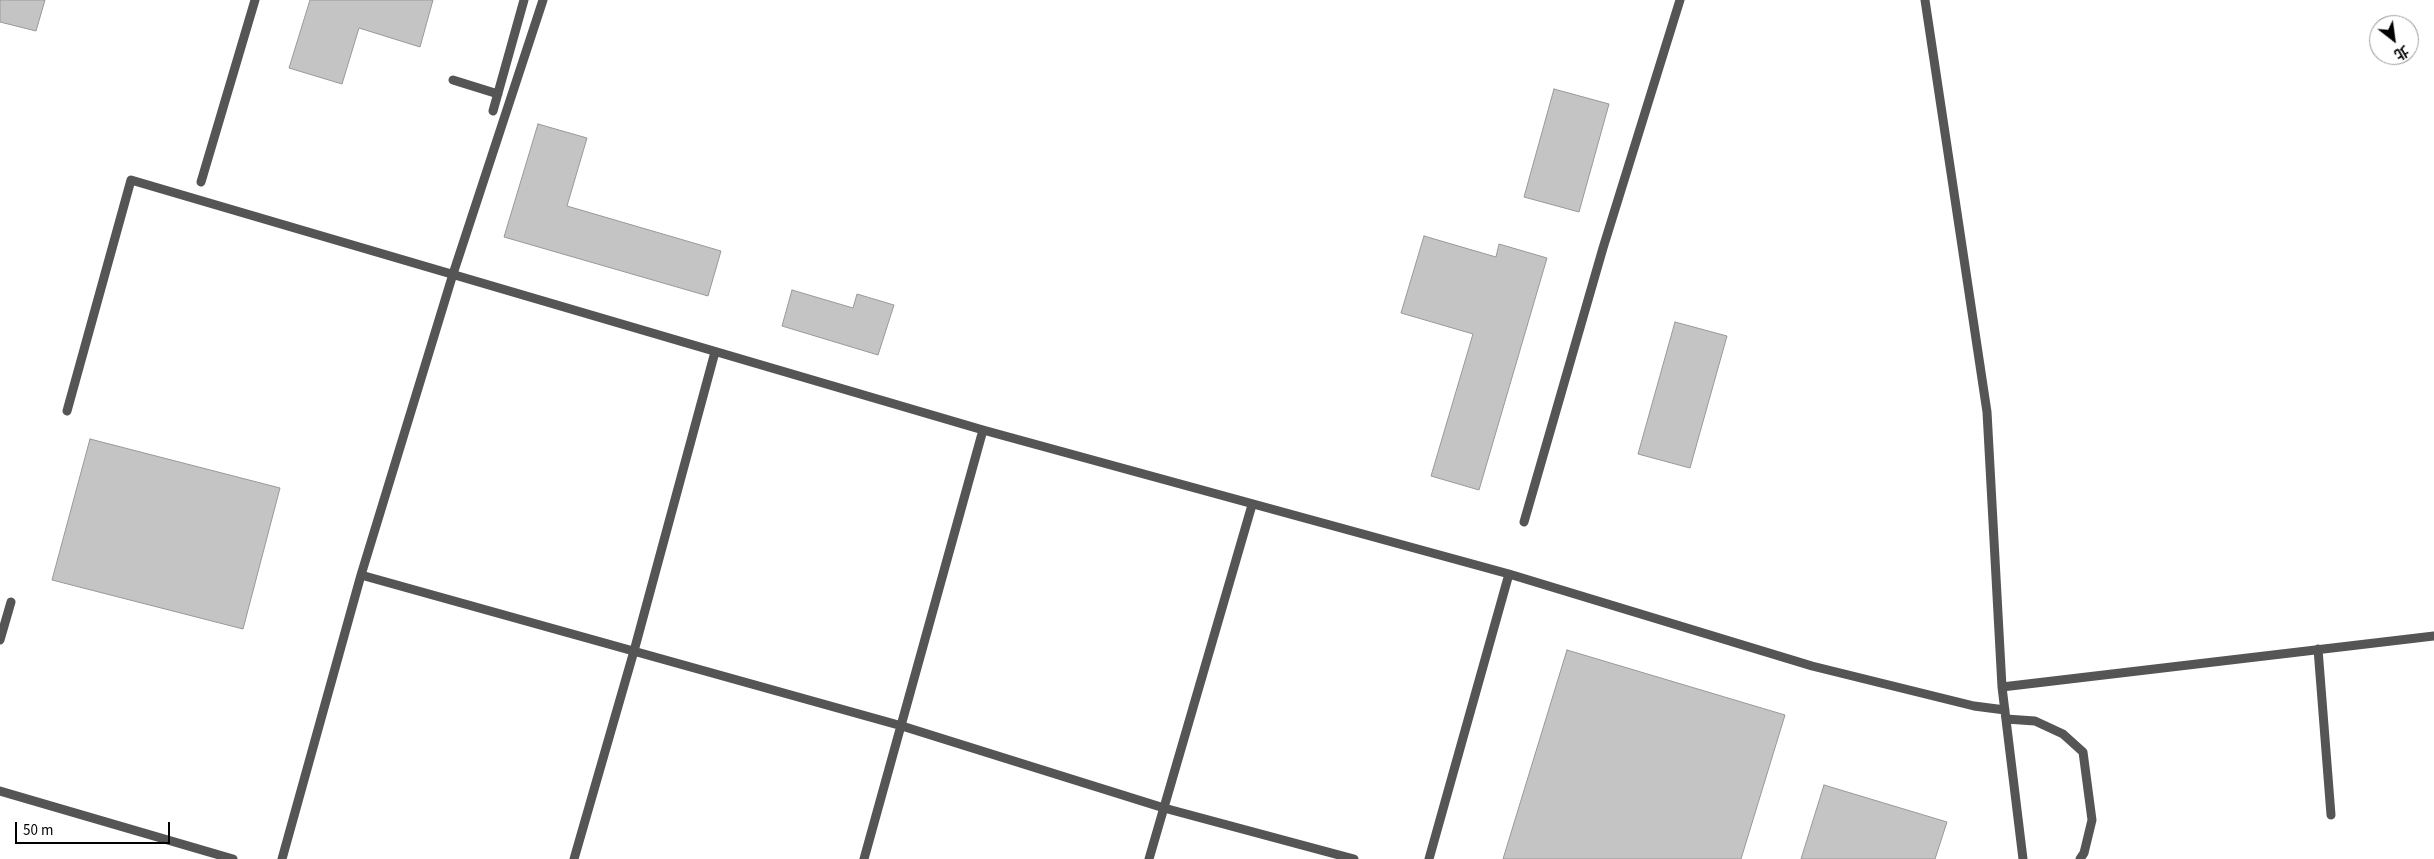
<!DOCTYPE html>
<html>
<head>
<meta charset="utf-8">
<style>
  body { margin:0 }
  #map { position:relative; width:2434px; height:859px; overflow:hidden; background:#fff; font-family:"Source Sans 3","Noto Sans TC",sans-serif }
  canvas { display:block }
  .north { position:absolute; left:2369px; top:15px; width:50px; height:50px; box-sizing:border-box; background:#fff; border:1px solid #999; border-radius:50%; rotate:150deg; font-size:14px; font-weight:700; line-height:20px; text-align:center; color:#000 }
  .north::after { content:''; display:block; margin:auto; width:18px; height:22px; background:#000; clip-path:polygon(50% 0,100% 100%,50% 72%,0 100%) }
  .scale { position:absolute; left:15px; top:822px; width:155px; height:22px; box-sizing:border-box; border:2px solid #000; border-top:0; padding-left:6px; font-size:15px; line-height:18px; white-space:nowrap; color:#000; -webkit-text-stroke:4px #fff; paint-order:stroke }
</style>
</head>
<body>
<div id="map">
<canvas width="2434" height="859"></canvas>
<div class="north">北</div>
<div class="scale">50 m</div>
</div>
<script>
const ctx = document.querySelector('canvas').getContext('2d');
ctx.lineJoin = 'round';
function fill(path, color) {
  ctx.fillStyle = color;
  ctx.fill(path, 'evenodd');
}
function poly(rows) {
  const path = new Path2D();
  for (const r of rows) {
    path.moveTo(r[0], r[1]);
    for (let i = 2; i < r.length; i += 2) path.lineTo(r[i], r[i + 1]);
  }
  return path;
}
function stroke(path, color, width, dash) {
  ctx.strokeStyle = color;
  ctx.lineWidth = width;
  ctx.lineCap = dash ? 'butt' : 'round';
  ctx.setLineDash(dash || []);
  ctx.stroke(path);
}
const building = poly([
  [0,0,45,0,36,31,0,22,0,0],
  [310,0,433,0,420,47,359,28,342,84,289,68,310,0],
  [1554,89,1609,104,1579,212,1524,197,1554,89],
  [538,124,587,138,567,206,721,251,708,296,504,237,538,124],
  [1424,236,1496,257,1499,244,1547,258,1479,490,1431,476,1473,334,1401,313,1424,236],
  [792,290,853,308,857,294,894,305,878,355,782,326,792,290],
  [1675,322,1727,336,1690,468,1638,454,1675,322],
  [90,439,280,488,243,629,52,580,90,439],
  [1567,650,1785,715,1741,859,1503,859,1567,650],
  [1824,785,1947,822,1935,859,1801,859,1824,785]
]);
fill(building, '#c4c4c4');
stroke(building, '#999', 1);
stroke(poly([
  [1925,0,1987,412,2002,687,2023,859],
  [453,80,498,94],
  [493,111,524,0],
  [201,182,255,0],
  [67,411,131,180,983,430,1509,574,1812,666,1974,706,2005,710],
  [1524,522,1603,248,1680,0],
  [361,575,902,726,1164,808,1354,859],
  [0,640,11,602],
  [2318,649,2331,815],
  [2002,687,2434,636],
  [2006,719,2035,721,2063,734,2083,752,2092,820,2084,853,2080,859],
  [0,791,233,859],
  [282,859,361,575,453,274,543,0],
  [574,859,634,651,715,352],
  [864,859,983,430],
  [1149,859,1252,505],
  [1429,859,1509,574]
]), '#555', 9);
</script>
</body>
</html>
